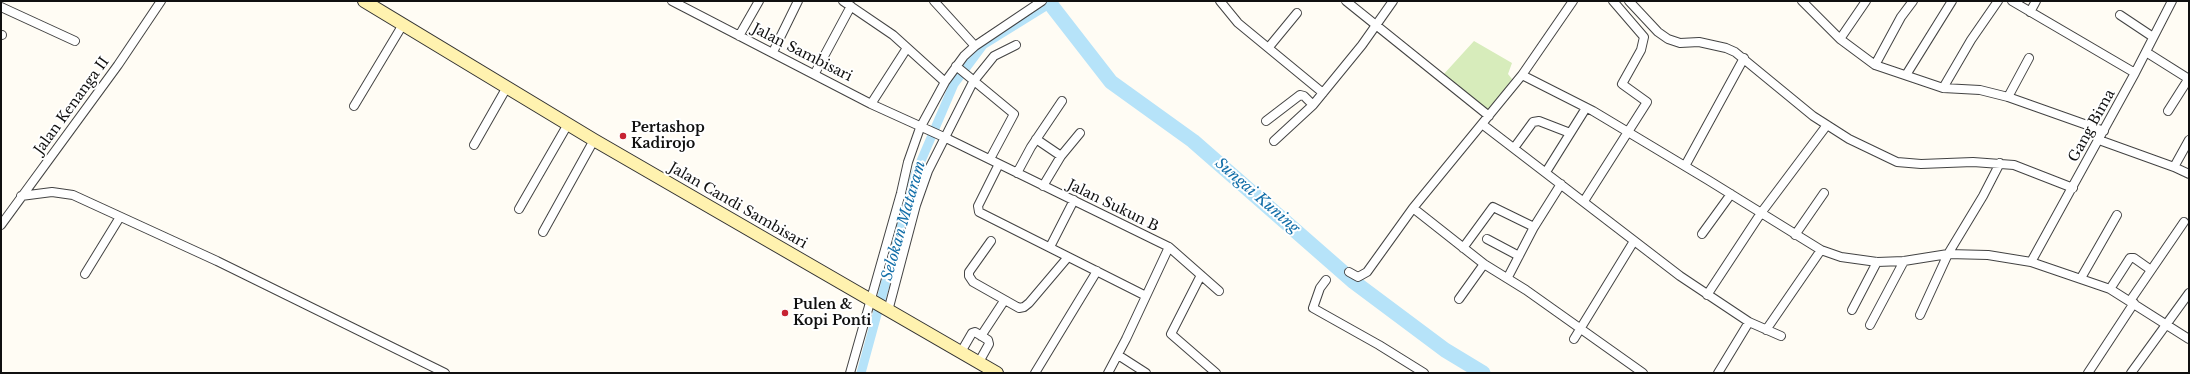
<!DOCTYPE html>
<html>
<head>
<meta charset="utf-8">
<style>
  body { margin:0 }
  #map { position:relative; width:2190px; height:374px; overflow:hidden; background:#fffcf4; font-family:"Libre Baskerville",serif }
  canvas { display:block }
  .frame { position:absolute; inset:0; border:2px solid #101010; pointer-events:none }
</style>
</head>
<body>
<div id="map">
<canvas width="2190" height="374"></canvas>
<div class="frame"></div>
</div>
<script>
const ctx = document.querySelector('canvas').getContext('2d');
ctx.lineJoin = 'round';
function fill(path, color) {
  ctx.fillStyle = color;
  ctx.fill(path, 'evenodd');
}
function poly(rows) {
  const path = new Path2D();
  for (const r of rows) {
    path.moveTo(r[0], r[1]);
    for (let i = 2; i < r.length; i += 2) path.lineTo(r[i], r[i + 1]);
  }
  return path;
}
function stroke(path, color, width, dash) {
  ctx.strokeStyle = color;
  ctx.lineWidth = width;
  ctx.lineCap = dash ? 'butt' : 'round';
  ctx.setLineDash(dash || []);
  ctx.stroke(path);
}
function drawText(font, color, halo, rows, align = 'center') {
  ctx.font = font + ' "Libre Baskerville",serif';
  ctx.lineWidth = 4;
  ctx.setLineDash([]);
  ctx.textBaseline = 'middle';
  ctx.strokeStyle = halo;
  ctx.fillStyle = color;
  for (const [text, x, y, turn = 0] of rows) {
    ctx.save();
    ctx.translate(x, y);
    ctx.rotate((+turn || 0) * Math.PI / 180);
    ctx.textAlign = isNaN(turn) ? turn : align;
    if (halo) ctx.strokeText(text, 0, 0);
    ctx.fillText(text, 0, 0);
    ctx.restore();
  }
}
fill(poly([
  [1474,41,1512,63,1508,74,1512,79,1489,111,1443,75]
]), '#d7ecbb');
stroke(poly([
  [861,373,915,175,954,84,983,45,1054,1]
]), '#b6e3f9', 9);
stroke(poly([
  [1048,1,1111,82,1193,141,1354,282,1445,350,1483,373]
]), '#b6e3f9', 15);
const street = poly([
  [672,1,871,104,946,138,1169,247,1126,339,1108,373],
  [843,1,893,35,945,82],
  [934,1,975,46],
  [1220,1,1238,23,1323,93],
  [1346,1,1489,116],
  [1629,1,1658,32,1668,39,1680,43,1699,42,1726,48,1735,52,1813,116,1849,139,1897,162,1921,164,1973,162,2014,165,2073,188],
  [1802,1,1840,39,1875,65,1943,88,1980,90,2008,97,2104,131],
  [2012,1,2135,73],
  [1,7,75,41],
  [2030,12,2036,1],
  [2120,15,2153,37],
  [1,35,2,35],
  [739,36,759,1],
  [1840,39,1866,1],
  [1269,47,1297,13],
  [773,52,798,1],
  [2146,52,2189,79],
  [1875,65,1901,17,1913,1],
  [956,66,1014,114,990,159],
  [815,73,851,6],
  [1522,75,1593,111,1708,180,1821,250,1841,257,1877,262,1904,261,1948,254,1988,255,2031,262,2110,289,2189,339],
  [1906,75,1952,1],
  [1943,88,1971,40,1998,1],
  [2008,97,2029,58],
  [871,104,907,48],
  [354,106,402,26],
  [2168,111,2189,78],
  [1266,121,1300,95,1304,96,1313,105],
  [1482,124,1680,276,1749,322,1781,336],
  [1036,139,1061,156],
  [2099,140,2174,167,2189,174],
  [1274,141,1313,105,1362,45,1393,1],
  [474,145,507,87],
  [1514,148,1533,122,1539,121,1570,133],
  [999,164,978,206,979,212,1146,296],
  [1685,166,1744,58],
  [2174,167,2189,140],
  [1546,172,1586,108],
  [1017,173,1031,147,1062,101],
  [1043,186,1061,156,1080,133],
  [21,196,52,192,73,195,217,261,445,373],
  [1584,201,1647,102,1622,84,1641,50,1644,37,1613,1],
  [1413,208,1484,264,1526,290,1643,373],
  [519,209,568,124],
  [1,225,118,65,161,1],
  [543,232,594,140],
  [1702,234,1731,194],
  [1795,235,1824,193],
  [1487,239,1519,256],
  [991,241,969,272,969,276,973,282,1019,308,1024,307,1029,303,1068,257],
  [1050,247,1074,200],
  [1169,247,1219,291],
  [1463,248,1493,207,1534,227],
  [2031,262,2135,73,2172,1],
  [1349,272,1358,277,1367,272,1413,208,1522,75,1573,1],
  [85,274,120,217],
  [1201,275,1171,334,1216,373],
  [1508,277,1534,227,1561,184],
  [2081,278,2117,215],
  [1326,280,1320,288,1313,308,1379,345,1424,373],
  [2110,289,2130,258,2134,258,2151,270],
  [1707,295,1761,213,1827,125],
  [1459,299,1484,264],
  [2130,301,2184,222],
  [1852,310,1877,262],
  [888,311,916,205,928,171,973,82,994,56,1016,45],
  [1920,315,1948,254,1983,196,2000,163],
  [1870,325,1904,261],
  [1766,330,1821,250],
  [981,336,1004,301],
  [1574,339,1634,241],
  [961,352,972,333,975,332,988,340,989,344,979,362],
  [1118,355,1146,373],
  [850,373,901,193,908,162,920,128,945,82,964,56,975,46,1042,1],
  [1035,373,1097,271],
  [1718,373,1749,322],
  [2088,373,2134,303],
  [2131,373,2189,293]
]);
const secondary = poly([
  [364,1,594,140,997,373]
]);
stroke(street, '#434343', 10);
stroke(secondary, '#323232', 14);
stroke(street, '#fff', 8);
stroke(secondary, '#fff2af', 12);
for (const [x, y, r, color] of [
  [623,136,4,"#c72232"],
  [785,313,4,"#c72232"]
]) {
  const dot = new Path2D();
  dot.arc(x, y, r, 0, 2 * Math.PI);
  ctx.fillStyle = color;
  ctx.fill(dot);
  stroke(dot, '#fff', 1.5);
}
drawText('14px', '#101010', '#fff', [
  ["Jalan Sambisari",802,53,27],
  ["Jalan Kenanga II",72,106,-54],
  ["Gang Bima",2092,126,-61],
  ["Jalan Candi Sambisari",738,206,30],
  ["Jalan Sukun B",1113,206,26]
]);
drawText('bold 14px', '#101010', '#fff', [
  ["Pertashop",631,128],
  ["Kadirojo",631,144],
  ["Pulen &",793,305],
  ["Kopi Ponti",793,321]
], 'left');
drawText('italic 15px', '#136fa9', '#fff', [
  ["Sungai Kuning",1257,196,41],
  ["Selokan Mataram",904,221,-74]
]);
</script>
</body>
</html>
